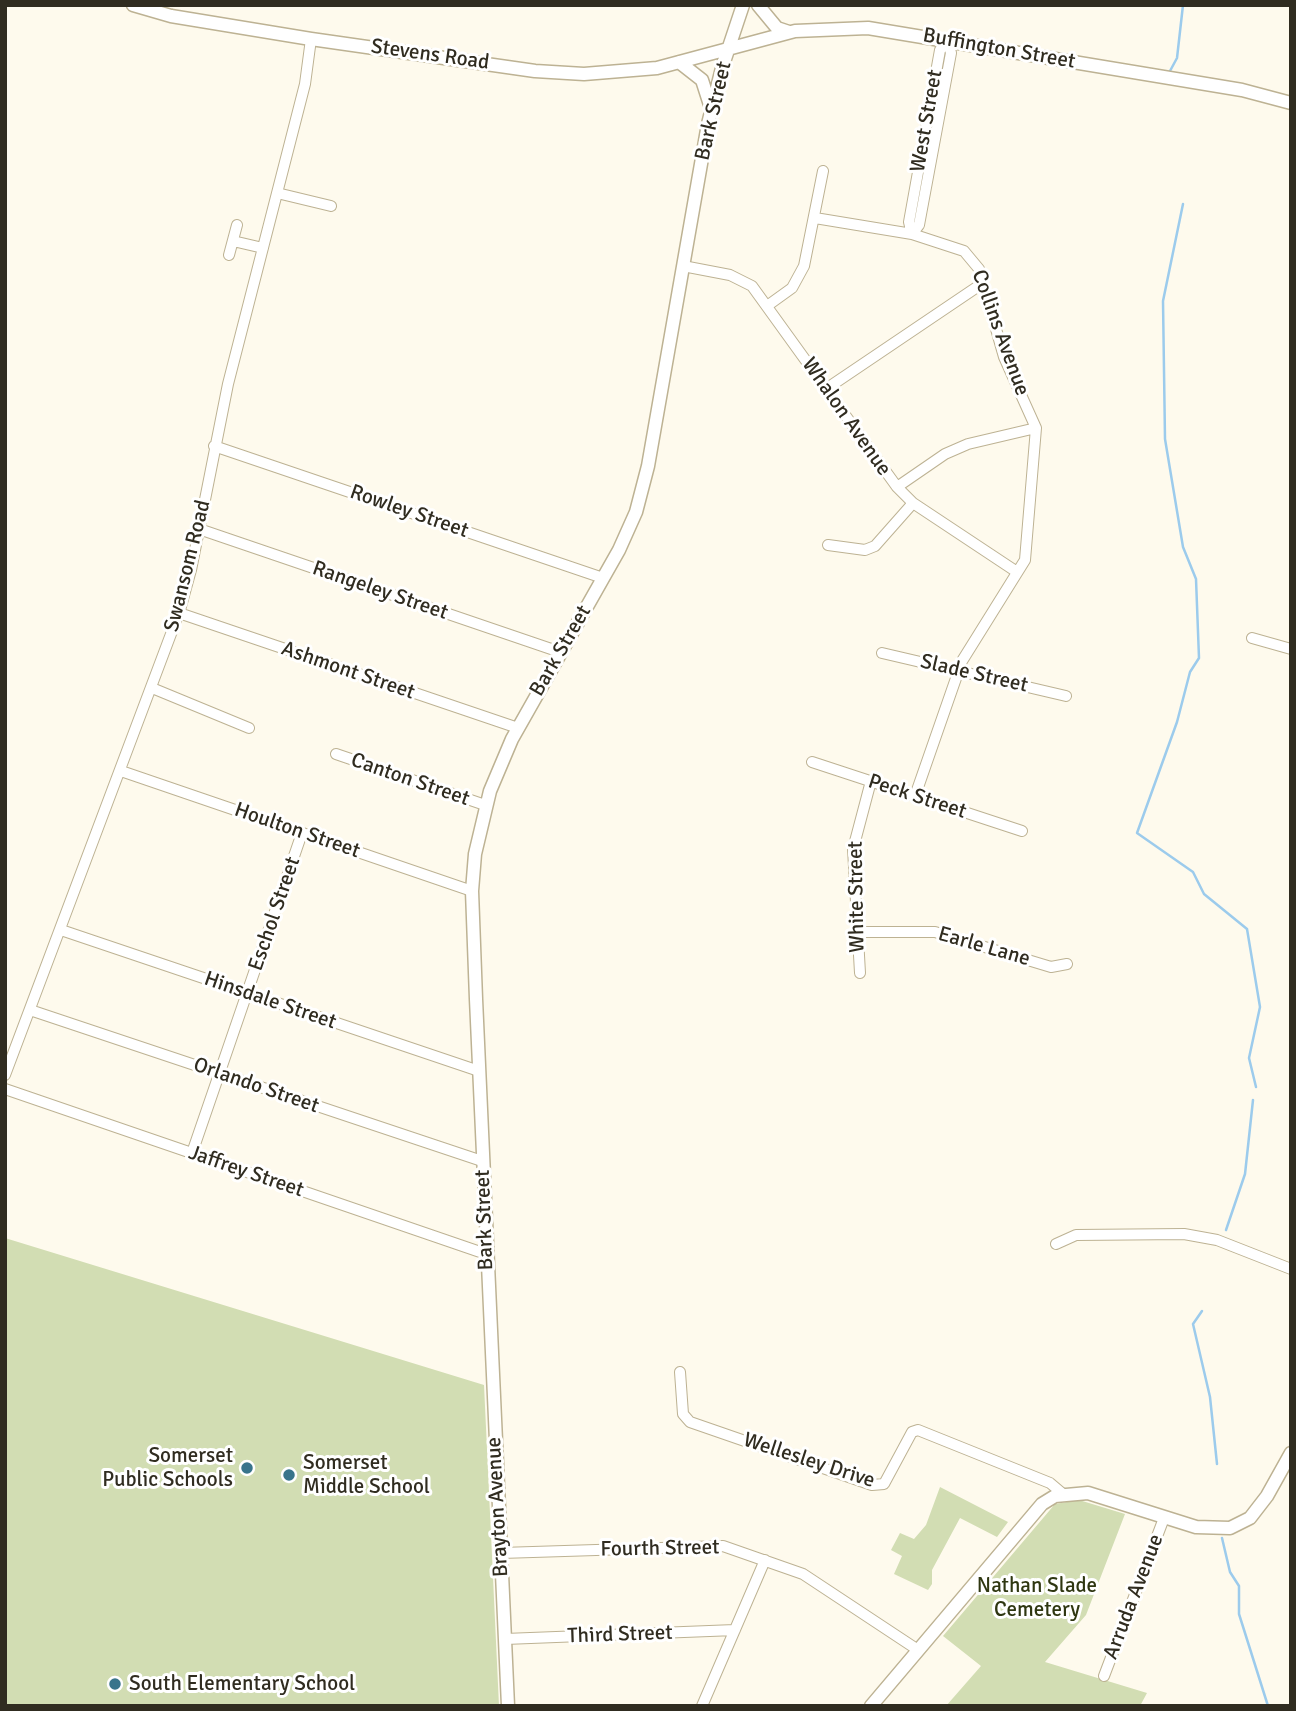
<!DOCTYPE html>
<html>
<head>
<meta charset="utf-8">
<style>
  body { margin:0 }
  #map { position:relative; width:1296px; height:1711px; overflow:hidden; background:#fefaed; font-family:Signika,sans-serif }
  canvas { display:block }
  .frame { position:absolute; inset:0; border:7px solid #302c20; pointer-events:none }
</style>
</head>
<body>
<div id="map">
<canvas width="1296" height="1711"></canvas>
<div class="frame"></div>
</div>
<script>
const ctx = document.querySelector('canvas').getContext('2d');
ctx.lineJoin = 'round';
function fill(path, color) {
  ctx.fillStyle = color;
  ctx.fill(path, 'evenodd');
}
function poly(rows) {
  const path = new Path2D();
  for (const r of rows) {
    path.moveTo(r[0], r[1]);
    for (let i = 2; i < r.length; i += 2) path.lineTo(r[i], r[i + 1]);
  }
  return path;
}
function stroke(path, color, width, dash) {
  ctx.strokeStyle = color;
  ctx.lineWidth = width;
  ctx.lineCap = dash ? 'butt' : 'round';
  ctx.setLineDash(dash || []);
  ctx.stroke(path);
}
function drawText(font, color, halo, rows, align = 'center') {
  ctx.font = font + ' Signika,sans-serif';
  ctx.lineWidth = 6;
  ctx.setLineDash([]);
  ctx.textBaseline = 'middle';
  ctx.strokeStyle = halo;
  ctx.fillStyle = color;
  for (const [text, x, y, turn = 0] of rows) {
    ctx.save();
    ctx.translate(x, y);
    ctx.rotate((+turn || 0) * Math.PI / 180);
    ctx.textAlign = isNaN(turn) ? turn : align;
    if (halo) ctx.strokeText(text, 0, 0);
    ctx.fillText(text, 0, 0);
    ctx.restore();
  }
}
fill(poly([
  [5,1238,484,1385,499,1706,5,1706],
  [940,1487,1008,1522,997,1537,960,1518,932,1570,932,1584,928,1590,894,1574,902,1556,891,1550,900,1533,914,1539,926,1525],
  [1079,1500,1125,1514,1086,1615,1045,1662,1147,1693,1140,1706,946,1706,981,1666,943,1636,1055,1504]
]), '#d2ddb3');
stroke(poly([
  [1170,71,1177,58,1183,5],
  [1183,204,1163,301,1165,439,1183,547,1196,579,1199,658,1190,672,1177,722,1137,833,1193,872,1204,894,1247,929,1260,1007,1249,1058,1256,1087],
  [1226,1230,1245,1174,1253,1100],
  [1202,1311,1193,1324,1210,1397,1217,1464],
  [1222,1538,1230,1572,1239,1586,1239,1614,1268,1706]
]), '#9ccbec', 2.5);
const street = poly([
  [277,193,331,206],
  [815,218,912,234,964,251,979,269,1004,357,1036,428,1025,560,962,661,915,796],
  [912,234,909,222,940,50,948,41],
  [912,234,919,225,951,53,948,41],
  [233,241,263,248],
  [229,255,237,225],
  [683,266,730,275,752,286,897,487,913,503,1017,572],
  [767,306,792,288,804,266,823,171],
  [826,389,983,283],
  [214,446,603,578],
  [897,487,945,454,968,444,1036,428],
  [199,529,560,652],
  [828,545,865,550,875,546,913,503],
  [179,613,518,728],
  [1252,638,1291,649],
  [882,653,1066,696],
  [152,688,249,728],
  [336,754,485,805],
  [812,762,1022,831],
  [121,771,472,891],
  [61,930,479,1071],
  [858,932,935,932,1051,967,1067,964],
  [860,973,853,849,871,781],
  [30,1010,482,1161],
  [5,1075,180,610,191,570,228,384,305,84,311,39],
  [5,1089,486,1254],
  [192,1153,302,833],
  [1056,1244,1076,1235,1184,1234,1217,1240,1291,1269],
  [680,1372,683,1414,690,1422,872,1485,884,1484,912,1432,918,1430,1050,1483,1063,1494],
  [501,1553,723,1546,803,1574,918,1650],
  [505,1639,735,1630],
  [1104,1676,1164,1518],
  [702,1706,765,1560]
]);
const secondary = poly([
  [133,5,171,16,311,39,535,71,584,74,657,68,795,31,868,28,1242,90,1291,103],
  [758,5,777,28,789,32],
  [679,62,702,80,710,105],
  [508,1706,476,999,472,891,475,854,490,791,512,739,619,550,636,512,648,466,708,124,722,68,743,5],
  [871,1706,1042,1504,1055,1496,1088,1493,1196,1527,1230,1528,1250,1518,1267,1496,1291,1453]
]);
stroke(street, '#bdb293', 12);
stroke(secondary, '#bdb293', 15);
stroke(street, '#fff', 10);
stroke(secondary, '#fff', 12);
for (const [x, y, r, color] of [
  [247,1468,7,"#38748b"],
  [289,1475,7,"#38748b"],
  [115,1684,7,"#38748b"]
]) {
  const dot = new Path2D();
  dot.arc(x, y, r, 0, 2 * Math.PI);
  ctx.fillStyle = color;
  ctx.fill(dot);
  stroke(dot, '#fff', 2.5);
}
drawText('21px', '#302c20', '#fff', [
  ["Buffington Street",999,49,10],
  ["Stevens Road",430,55,8],
  ["Bark Street",714,111,-77],
  ["West Street",927,121,-80],
  ["Collins Avenue",1000,333,70],
  ["Whalon Avenue",846,417,55],
  ["Rowley Street",409,512,19],
  ["Swansom Road",188,566,-76],
  ["Rangeley Street",380,591,19],
  ["Bark Street",561,651,-60],
  ["Ashmont Street",348,671,19],
  ["Slade Street",974,674,13],
  ["Canton Street",410,780,19],
  ["Peck Street",917,797,18],
  ["Houlton Street",297,831,19],
  ["White Street",857,897,-91],
  ["Eschol Street",275,914,-71],
  ["Earle Lane",984,947,16],
  ["Hinsdale Street",270,1001,19],
  ["Orlando Street",256,1086,19],
  ["Jaffrey Street",246,1172,19],
  ["Bark Street",485,1220,-92],
  ["Wellesley Drive",809,1461,18],
  ["Brayton Avenue",498,1507,-93],
  ["Fourth Street",660,1549,-1],
  ["Arruda Avenue",1134,1597,-69],
  ["Third Street",620,1635,-2]
]);
drawText('21px', '#302c20', '#fff', [
  ["Somerset",233,1456,"right"],
  ["Public Schools",233,1480,"right"],
  ["Somerset",303,1463],
  ["Middle School",303,1487],
  ["South Elementary School",129,1684]
], 'left');
drawText('21px', '#2f3711', '#fff', [
  ["Nathan Slade",1037,1586],
  ["Cemetery",1037,1610]
]);
</script>
</body>
</html>
